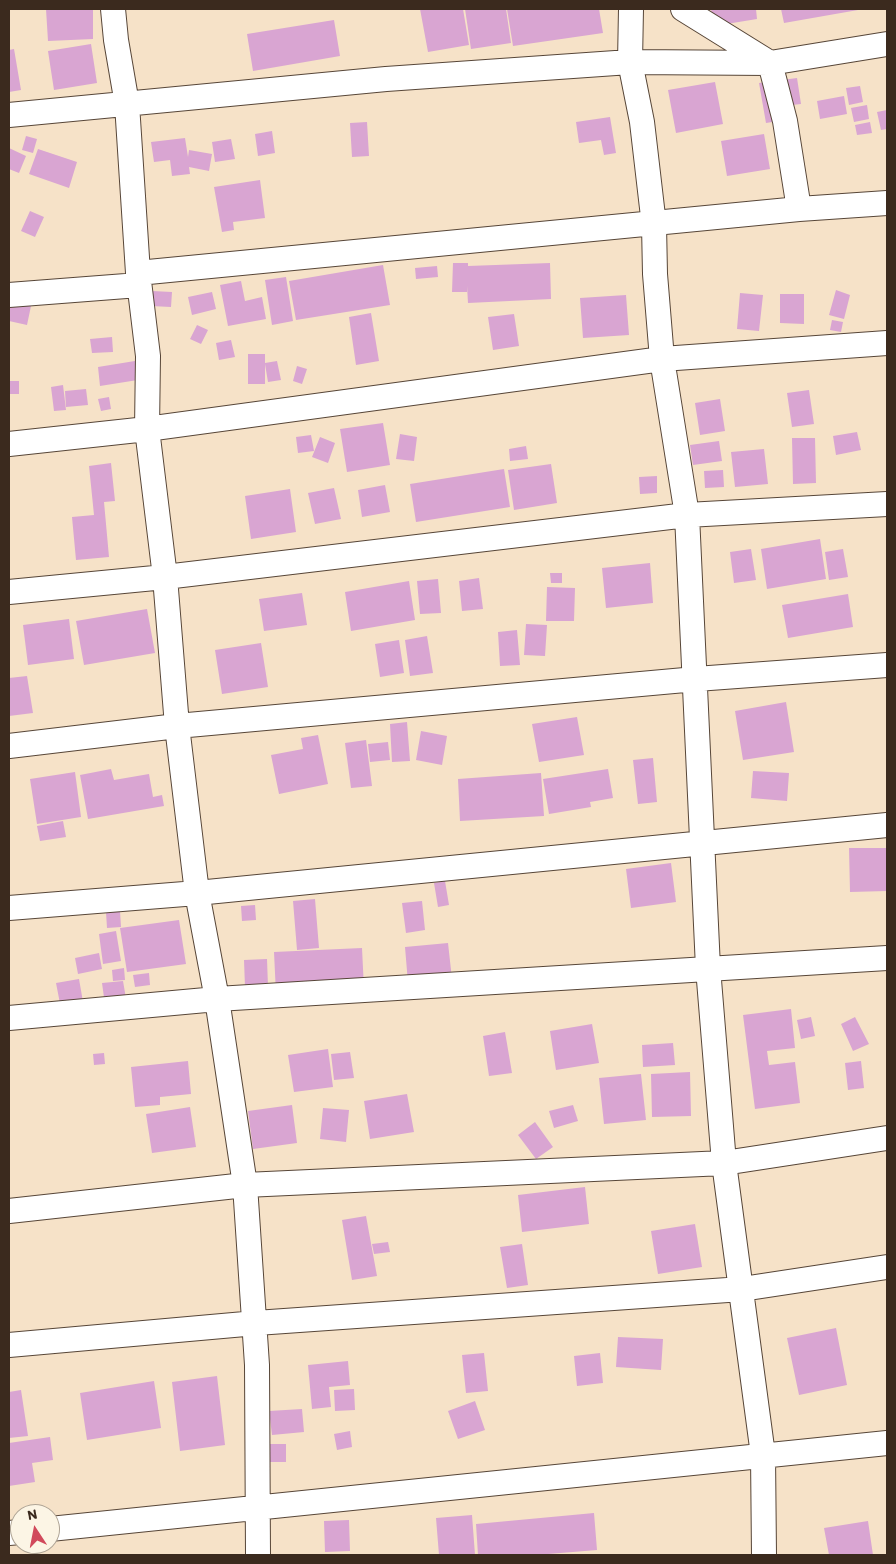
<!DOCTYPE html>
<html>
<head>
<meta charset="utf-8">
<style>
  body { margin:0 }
  #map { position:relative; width:896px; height:1564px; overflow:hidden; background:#f6e2c8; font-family:Itim,sans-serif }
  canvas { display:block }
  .frame { position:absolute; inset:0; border:10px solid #3b2a1e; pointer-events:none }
  .north { position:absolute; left:10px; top:1504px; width:50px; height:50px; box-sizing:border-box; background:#fcf5e5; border:1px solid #afa495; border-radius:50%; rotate:349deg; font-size:14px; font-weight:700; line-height:20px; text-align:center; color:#3b2a1e }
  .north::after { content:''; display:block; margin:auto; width:18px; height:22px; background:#d1495b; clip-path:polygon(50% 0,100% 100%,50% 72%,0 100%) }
</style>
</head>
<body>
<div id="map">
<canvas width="896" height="1564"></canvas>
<div class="frame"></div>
<div class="north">N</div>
</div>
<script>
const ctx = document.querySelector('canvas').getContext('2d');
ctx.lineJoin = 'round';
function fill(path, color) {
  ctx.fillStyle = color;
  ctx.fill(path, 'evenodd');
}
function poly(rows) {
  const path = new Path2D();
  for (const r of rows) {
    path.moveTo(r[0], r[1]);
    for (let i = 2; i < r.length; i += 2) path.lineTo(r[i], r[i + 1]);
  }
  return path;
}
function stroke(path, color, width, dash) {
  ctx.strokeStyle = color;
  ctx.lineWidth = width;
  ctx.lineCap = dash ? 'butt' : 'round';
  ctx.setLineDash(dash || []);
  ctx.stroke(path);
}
fill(poly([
  [46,9,93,9,93,39,48,41],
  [420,9,463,9,469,45,428,52],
  [465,9,506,9,511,43,471,49],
  [507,9,599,9,603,33,513,46],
  [711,9,756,9,757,19,714,26],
  [781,9,858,9,858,10,784,23],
  [334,20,340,56,253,71,247,34],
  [91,44,97,83,54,90,48,51],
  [14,49,21,90,9,92,9,50],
  [797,78,801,104,783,106,785,120,766,123,759,83],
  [715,82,723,124,676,133,668,90],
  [860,86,863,102,849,105,846,88],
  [844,96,847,114,820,119,817,101],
  [867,105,869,119,854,122,851,108],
  [887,110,887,129,881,130,877,112],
  [610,117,616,153,604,155,601,140,579,143,576,122],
  [367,122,369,156,352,157,350,123],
  [870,122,872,133,857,135,855,125],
  [272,131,275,153,258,156,255,134],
  [764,134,770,169,727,176,721,141],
  [26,136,37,139,33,153,22,150],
  [185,138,188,157,189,150,212,154,209,171,189,167,190,174,172,176,170,160,154,162,151,142],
  [231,139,235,159,215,162,212,142],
  [9,148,26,156,19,173,9,169],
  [38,149,77,162,69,188,29,174],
  [260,180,265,218,233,222,234,230,222,232,214,187],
  [30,211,44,217,35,237,21,231],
  [453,263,468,263,468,266,550,263,551,299,468,303,467,286,467,292,452,292],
  [383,265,390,305,296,320,289,281],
  [437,266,438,277,416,279,415,268],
  [286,277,293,321,272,325,265,280],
  [241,281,245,301,262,297,266,319,228,326,220,285],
  [836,290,850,295,844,319,829,315],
  [152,291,172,292,171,307,151,306],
  [212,292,216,309,192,315,188,297],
  [740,293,763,295,759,331,737,329],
  [780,294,804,294,804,324,780,323],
  [626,295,629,335,583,338,580,298],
  [9,301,31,306,27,325,9,321],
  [371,313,379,361,356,365,349,317],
  [514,314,519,346,493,350,488,317],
  [832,320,843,322,841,332,830,330],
  [197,325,208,330,201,344,190,339],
  [112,337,113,352,92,353,90,339],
  [231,340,235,357,219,360,216,343],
  [248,354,265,354,265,363,277,361,281,380,268,382,265,364,265,384,248,384],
  [141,360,144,379,100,386,98,367],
  [297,366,307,369,302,384,293,381],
  [9,381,19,381,19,394,9,394],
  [63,385,66,410,54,411,51,387],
  [86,389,88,405,66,407,65,391],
  [809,390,814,424,792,427,787,393],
  [109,397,111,409,101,411,98,399],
  [720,399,725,431,700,435,695,403],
  [383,423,390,465,347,472,340,429],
  [857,432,861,450,836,455,833,436],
  [400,434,417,437,414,461,396,459],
  [311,435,314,451,298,453,296,437],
  [320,437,335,443,328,463,312,457],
  [792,438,815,438,816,483,793,484],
  [719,441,722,461,693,465,690,445],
  [526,446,528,459,510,461,509,449],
  [764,449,768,484,735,487,731,452],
  [111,463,115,501,104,502,109,557,76,560,72,517,94,515,89,466],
  [551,464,557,503,514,510,508,470],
  [504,469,510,507,416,522,410,484],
  [723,470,724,487,705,488,704,471],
  [657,476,657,493,640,494,639,477],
  [385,485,390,512,362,517,358,490],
  [334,488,341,519,315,524,308,493],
  [290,489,296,532,251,539,245,496],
  [820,539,826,579,767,589,761,549],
  [751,549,756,580,734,583,730,552],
  [843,549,848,577,829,580,825,552],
  [650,563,653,603,606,608,602,568],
  [550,573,562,573,562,583,551,583],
  [479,578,483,609,462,611,459,581],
  [438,579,441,613,420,614,417,581],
  [409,581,415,620,351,631,345,592],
  [547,587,575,588,574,621,546,621],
  [302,593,307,625,264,631,259,599],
  [848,594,853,627,788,638,782,605],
  [147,609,155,653,84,665,76,621],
  [69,619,74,659,28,665,23,625],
  [526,624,547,625,545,656,524,655],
  [517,630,520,665,500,666,498,632],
  [427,636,433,673,410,676,405,640],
  [399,640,404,673,380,677,375,644],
  [261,643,268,687,222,694,215,650],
  [27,676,33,713,9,716,9,678],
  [786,702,794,752,743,760,735,711],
  [577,717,584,755,539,762,532,724],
  [407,722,410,761,392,762,390,724],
  [421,731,447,736,442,765,416,760],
  [318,735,328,784,279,794,271,755,303,749,301,738],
  [366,740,372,786,351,788,345,743],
  [388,742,390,760,370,762,368,744],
  [653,758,657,802,638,804,633,760],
  [111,769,114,780,149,774,153,797,162,795,164,806,88,819,80,775],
  [608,769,613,798,590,802,591,807,549,814,543,779],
  [753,771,789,773,787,801,751,798],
  [75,772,81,817,37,824,30,779],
  [541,773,544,816,460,821,458,779],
  [63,821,66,837,40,841,37,826],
  [849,848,887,848,887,891,850,892],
  [671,863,676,902,631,908,626,869],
  [445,881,449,905,438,907,434,883],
  [315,899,319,948,297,950,293,901],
  [422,901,425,930,406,933,402,903],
  [255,905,256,920,242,921,241,906],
  [120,911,121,927,107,928,106,912],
  [179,920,186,964,127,972,120,928],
  [116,931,121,961,103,964,99,934],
  [448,943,452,979,408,983,405,947],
  [362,948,364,989,276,994,274,952],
  [99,953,102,969,78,974,75,958],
  [267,959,268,987,245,987,244,960],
  [124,968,125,980,113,981,112,970],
  [149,973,150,985,135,987,133,975],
  [79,979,86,1019,64,1024,56,983],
  [123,981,129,1016,107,1019,102,983],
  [791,1009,795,1048,767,1051,769,1065,795,1062,800,1103,755,1109,743,1015],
  [811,1017,815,1036,801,1039,797,1020],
  [855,1017,869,1044,853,1051,841,1024],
  [592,1024,599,1063,556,1070,550,1031],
  [505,1032,512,1073,489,1076,483,1036],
  [673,1043,675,1065,643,1067,642,1045],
  [328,1049,333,1087,294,1092,288,1055],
  [350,1052,354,1078,334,1080,331,1054],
  [104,1053,105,1064,94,1065,93,1054],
  [188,1061,191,1094,160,1097,160,1105,135,1107,131,1067],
  [861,1061,864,1088,848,1090,845,1063],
  [690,1072,691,1116,652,1117,651,1074],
  [641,1074,646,1120,604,1124,599,1078],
  [407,1094,414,1132,370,1139,364,1101],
  [292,1105,297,1143,253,1149,248,1111],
  [573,1105,578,1121,554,1128,549,1111],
  [190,1107,196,1147,152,1153,146,1114],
  [323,1108,349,1110,346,1142,320,1139],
  [535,1122,553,1147,536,1159,518,1135],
  [585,1187,589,1224,522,1232,518,1195],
  [366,1216,377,1276,352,1280,342,1220],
  [695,1224,702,1267,658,1274,651,1231],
  [388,1242,390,1252,374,1254,372,1244],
  [522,1244,528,1285,507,1288,500,1247],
  [836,1328,847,1385,799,1395,787,1338],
  [618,1337,663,1339,661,1370,616,1367],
  [484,1353,488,1391,466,1393,462,1355],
  [600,1353,603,1383,577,1386,574,1356],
  [348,1361,350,1385,329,1387,331,1407,312,1409,308,1365],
  [217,1376,225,1445,180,1451,172,1382],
  [154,1381,161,1428,87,1440,80,1393],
  [354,1389,355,1410,335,1411,334,1390],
  [21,1390,28,1436,9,1438,9,1392],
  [475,1401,485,1430,458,1439,448,1411],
  [302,1409,304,1432,272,1435,269,1411],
  [350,1431,352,1447,337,1450,334,1434],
  [50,1437,53,1460,32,1463,35,1482,9,1486,9,1443],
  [262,1444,286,1444,286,1462,261,1462],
  [594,1513,597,1550,536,1555,478,1555,476,1524],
  [472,1515,475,1555,439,1555,436,1518],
  [349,1520,350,1551,325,1552,324,1521],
  [868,1521,873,1555,829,1555,824,1528]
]), '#d9a5d2');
const street = poly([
  [113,9,116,40,127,104,138,273,148,356,147,429,165,577,177,726,197,893,217,999,245,1185,257,1365,258,1555],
  [631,9,630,62,642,122,654,225,655,274,662,359,687,515,708,968,724,1163,763,1455,764,1555],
  [683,9,770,63,785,121,799,209,887,203],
  [9,115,386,79,630,62,770,63,887,44],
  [138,273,799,209],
  [9,295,139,285],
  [9,444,147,429,662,359,887,343],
  [9,592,165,577,687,515,887,504],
  [9,746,177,726,696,679,887,665],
  [9,908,197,893,887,825],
  [9,1018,217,999,887,958],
  [9,1211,245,1185,724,1163,887,1138],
  [9,1345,256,1323,742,1289,887,1267],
  [50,1529,887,1443],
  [9,1533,20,1532]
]);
stroke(street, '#574638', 26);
stroke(street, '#fff', 24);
</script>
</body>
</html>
